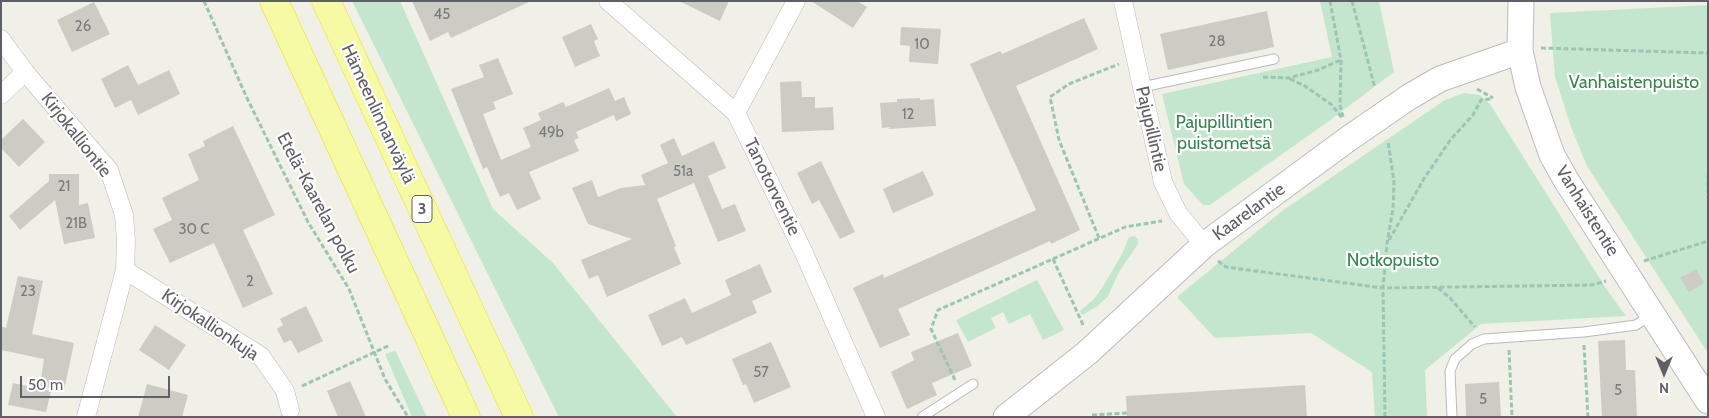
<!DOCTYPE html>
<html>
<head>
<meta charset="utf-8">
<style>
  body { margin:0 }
  #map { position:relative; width:1709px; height:418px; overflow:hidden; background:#f0f0e7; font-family:Cabin,sans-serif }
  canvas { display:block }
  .frame { position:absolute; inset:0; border:2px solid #5f6067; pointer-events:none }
  .north { position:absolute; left:1639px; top:348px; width:50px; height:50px; -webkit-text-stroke:4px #fff; paint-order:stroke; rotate:180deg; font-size:14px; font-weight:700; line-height:20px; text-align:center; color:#5f6067 }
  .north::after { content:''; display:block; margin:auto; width:18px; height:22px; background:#5f6067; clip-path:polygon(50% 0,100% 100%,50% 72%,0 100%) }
  .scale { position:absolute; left:20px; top:376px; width:150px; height:22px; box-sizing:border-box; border:2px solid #5f6067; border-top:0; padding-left:6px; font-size:15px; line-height:18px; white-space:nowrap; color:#5f6067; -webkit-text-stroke:4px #fff; paint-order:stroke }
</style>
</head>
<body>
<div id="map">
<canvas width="1709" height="418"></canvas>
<div class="frame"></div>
<div class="north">N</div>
<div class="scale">50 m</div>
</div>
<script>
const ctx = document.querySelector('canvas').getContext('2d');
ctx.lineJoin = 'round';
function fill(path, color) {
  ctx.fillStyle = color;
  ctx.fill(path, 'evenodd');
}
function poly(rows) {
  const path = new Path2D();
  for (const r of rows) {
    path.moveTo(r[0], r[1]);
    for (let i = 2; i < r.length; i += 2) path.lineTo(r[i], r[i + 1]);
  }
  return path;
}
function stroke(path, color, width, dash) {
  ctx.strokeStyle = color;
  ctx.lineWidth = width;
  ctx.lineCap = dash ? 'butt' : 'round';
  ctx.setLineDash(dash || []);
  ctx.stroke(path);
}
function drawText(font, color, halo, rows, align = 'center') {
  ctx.font = font + ' Cabin,sans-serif';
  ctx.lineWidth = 4.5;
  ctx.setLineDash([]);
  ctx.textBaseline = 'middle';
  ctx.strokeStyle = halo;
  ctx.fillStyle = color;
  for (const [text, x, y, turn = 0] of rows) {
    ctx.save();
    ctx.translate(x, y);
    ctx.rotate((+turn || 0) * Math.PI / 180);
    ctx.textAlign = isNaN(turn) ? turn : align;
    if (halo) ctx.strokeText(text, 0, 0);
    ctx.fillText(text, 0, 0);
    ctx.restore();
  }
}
fill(poly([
  [352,1,400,1,493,209,553,263,677,417,559,417],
  [1320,1,1379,1,1394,72,1329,121,1210,205,1203,205,1184,184,1162,94,1332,57],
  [1708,5,1708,353,1587,166,1571,127,1555,77,1550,13],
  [1464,93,1480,95,1490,104,1607,290,1626,316,1481,324,1425,370,1427,417,1375,417,1372,372,1311,333,1215,338,1177,297,1282,211,1445,100],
  [1135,236,1138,239,1138,244,1119,272,1108,296,1098,306,1082,315,1080,311,1094,299,1102,288,1122,254,1129,237],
  [1037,280,1064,330,1043,340,1030,314,1009,324,1003,312,991,318,996,328,968,342,956,320],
  [395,351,396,352,427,417,412,417,385,354]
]), '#c5e6ce');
fill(poly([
  [412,1,531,1,451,38,448,32,430,41],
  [679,1,729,1,720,21],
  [811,1,857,1,867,7,853,28],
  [94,2,110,34,72,52,57,20],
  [1267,11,1274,47,1168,70,1160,34],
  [1084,18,1098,49,1016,86,1080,230,1051,244,1050,241,898,309,910,335,880,348,853,288,883,274,884,278,1036,210,970,64,1000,51,1002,54],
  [591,24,598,39,594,41,600,56,575,67,562,37],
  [901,27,941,29,938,64,909,62,910,46,900,45],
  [498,58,513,94,493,102,496,109,483,114,501,160,531,147,523,128,541,120,538,113,563,102,566,107,609,88,615,101,624,97,631,114,616,121,614,115,576,132,579,138,574,140,579,151,529,172,541,199,517,210,509,193,500,197,487,167,483,169,451,89,484,77,479,65],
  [128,65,138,85,169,70,180,94,138,115,131,100,115,108,101,79],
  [801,81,802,97,815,97,815,108,833,107,834,130,782,132,780,82],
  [920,98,920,100,934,99,936,126,888,129,891,127,882,128,880,103,897,102,897,99],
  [23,119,45,142,19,167,1,148,1,140],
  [233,126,275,215,243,230,273,294,243,308,214,243,170,263,153,229,172,220,162,198,199,180,188,154,205,146,203,141],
  [674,138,682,156,714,141,726,168,708,176,722,209,735,204,746,231,718,242,694,183,657,199,676,246,674,247,681,264,607,297,598,275,589,279,581,260,632,239,588,224,572,188,592,180,598,197,621,188,645,185,641,175,668,163,660,145],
  [821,161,855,232,840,239,819,200,812,204,797,173],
  [923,171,934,195,893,213,883,189],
  [49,174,79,174,79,205,88,203,95,238,64,244,55,200,20,230,9,216,49,181],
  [760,264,772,292,752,301,757,313,686,345,682,337,662,346,648,315,685,298,692,313,731,295,725,280],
  [1696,269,1704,283,1689,292,1680,278],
  [18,276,43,281,32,334,74,343,64,390,40,386,44,359,1,350,1,326,6,328],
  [306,306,323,341,298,353,291,340,284,343,277,329,283,325,280,319],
  [155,325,186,345,169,370,139,350],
  [958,333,972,366,932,383,937,395,907,409,891,372,914,360,911,352],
  [1625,340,1626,370,1635,370,1637,417,1602,417,1598,341],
  [771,342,791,387,754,403,746,384,743,385,732,359],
  [350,381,366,417,338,417,327,391],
  [1499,382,1501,417,1466,417,1465,384],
  [13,383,51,391,46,412,8,405],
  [147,384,188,395,182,417,138,417],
  [1305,385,1307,417,1127,417,1126,396]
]), '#cccbc4');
const service = poly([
  [1142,87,1274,59],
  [922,417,973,384],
  [1452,417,1450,371,1455,359,1472,344,1484,339,1584,332,1636,325,1650,316]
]);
const minor = poly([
  [608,1,736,113,804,253,876,417],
  [1123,1,1163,182,1178,213,1204,245],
  [1,39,25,72,109,170,124,215,126,241,125,270,86,417],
  [1,95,25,72],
  [736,113,796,1],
  [125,270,261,356,285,391,290,410]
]);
const secondary = poly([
  [1521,1,1520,51,1528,87,1552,155,1566,180,1708,401],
  [1006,417,1087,353,1204,245,1348,139,1409,97,1440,79,1520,51]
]);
const trunk = poly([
  [274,1,466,417],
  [326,1,519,417]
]);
stroke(service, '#b9bac0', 11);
stroke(minor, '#b9bac0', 19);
stroke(secondary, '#bbbbc2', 27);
stroke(trunk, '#eee009', 29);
stroke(poly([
  [204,1,246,96,308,222,349,289,385,379,408,417],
  [1330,1,1341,60,1340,105,1343,117],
  [1352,1,1375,88],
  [1541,48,1708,53],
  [1263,77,1289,78,1318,70,1341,60],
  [1290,79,1305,86,1332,105,1342,118],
  [1477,89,1493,98],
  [1708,174,1708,198],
  [1099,238,1059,140,1050,97,1069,84,1119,64],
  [1389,240,1425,177,1451,139,1473,115,1481,100,1491,99],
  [1053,259,1084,327],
  [1218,261,1226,267,1383,288,1592,285,1606,281],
  [1644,261,1708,241],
  [1438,288,1450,298,1475,327],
  [1584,345,1588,417],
  [1509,350,1512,417],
  [955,380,931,329,938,310,1125,227,1162,221],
  [302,386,390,345],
  [1092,415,1127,413],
  [1385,417,1383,288,1387,243,1393,209,1394,182,1388,141]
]), '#9dc5b3', 3, [5, 2.5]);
stroke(service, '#fff', 9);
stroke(minor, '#fff', 18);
stroke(secondary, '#fff', 25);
stroke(trunk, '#f7faa4', 28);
drawText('15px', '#7a7b7e', null, [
  ["45",442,15],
  ["26",83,27],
  ["28",1217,42],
  ["10",922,45],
  ["12",908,115],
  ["49b",551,133],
  ["51a",683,172],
  ["21",64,187],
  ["21B",76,224],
  ["30 C",194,230],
  ["2",250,282],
  ["23",28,292],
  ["57",761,373],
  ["5",1618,391],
  ["5",1483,400]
]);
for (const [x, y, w] of [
  [422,209,20]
]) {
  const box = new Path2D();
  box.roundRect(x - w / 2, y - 13.5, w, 27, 4);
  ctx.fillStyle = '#fff';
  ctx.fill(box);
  stroke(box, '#5f6067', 1);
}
drawText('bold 16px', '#5f6067', null, [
  ["3",422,209]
]);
drawText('18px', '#39844f', '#fff', [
  ["Vanhaistenpuisto",1634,83],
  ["Pajupillintien",1224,123],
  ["puistometsä",1224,144],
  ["Notkopuisto",1393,261]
]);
drawText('18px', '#5f6067', '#fff', [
  ["Hämeenlinnanväylä",378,114,65],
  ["Pajupillintie",1151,129,77],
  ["Kirjokalliontie",76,135,52],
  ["Tanotorventie",772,187,64],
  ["Etelä-Kaarelan polku",318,203,62],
  ["Vanhaistentie",1587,211,58],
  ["Kaarelantie",1249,212,-36],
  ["Kirjokallionkuja",210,325,34]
]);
</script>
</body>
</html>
